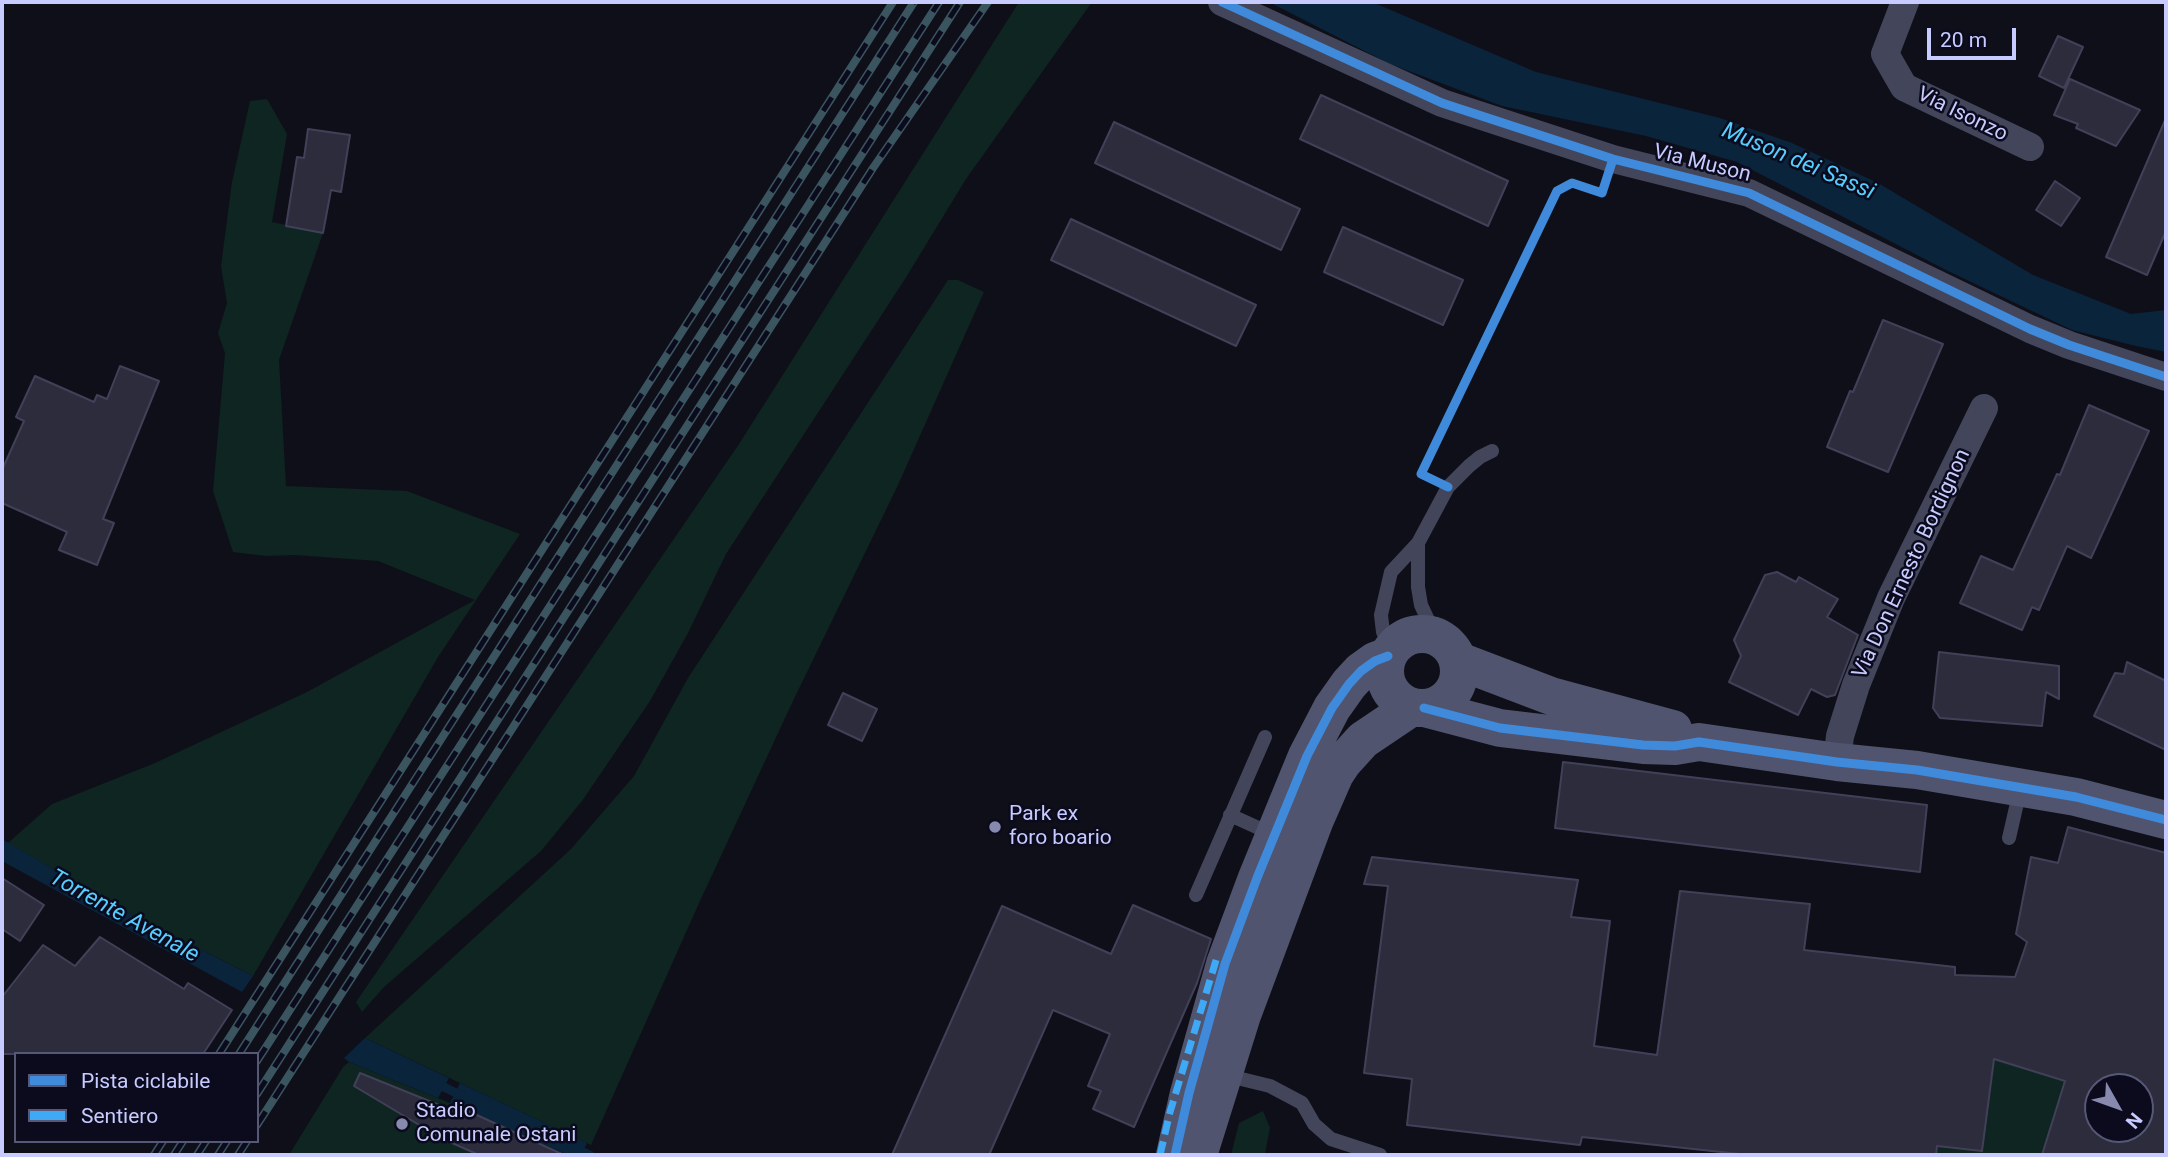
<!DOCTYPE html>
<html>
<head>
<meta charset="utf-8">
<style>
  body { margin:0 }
  #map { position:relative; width:2168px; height:1157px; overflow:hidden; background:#0f0f19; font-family:Roboto,sans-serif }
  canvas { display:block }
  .frame { position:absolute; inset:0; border:4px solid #c7cbff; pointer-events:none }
  .legend { position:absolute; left:14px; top:1052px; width:245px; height:91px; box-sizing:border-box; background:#0b0b1d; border:2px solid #565877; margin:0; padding:9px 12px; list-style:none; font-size:21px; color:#c7cbff }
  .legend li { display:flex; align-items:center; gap:14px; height:35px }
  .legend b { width:35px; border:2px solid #565877 }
  .north { position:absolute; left:2084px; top:1073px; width:70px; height:70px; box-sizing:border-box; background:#0b0b1d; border:2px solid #565877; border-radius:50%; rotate:130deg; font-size:19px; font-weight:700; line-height:28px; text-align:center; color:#c7cbff }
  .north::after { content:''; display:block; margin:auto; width:24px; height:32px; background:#8789ae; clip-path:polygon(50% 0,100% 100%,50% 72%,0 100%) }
  .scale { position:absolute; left:1927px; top:28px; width:89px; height:32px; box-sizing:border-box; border:4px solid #c7cbff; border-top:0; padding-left:9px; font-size:21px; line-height:24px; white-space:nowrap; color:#c7cbff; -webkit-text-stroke:5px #0b0b1d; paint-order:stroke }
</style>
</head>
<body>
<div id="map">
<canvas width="2168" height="1157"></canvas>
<div class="frame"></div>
<ul class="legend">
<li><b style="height:9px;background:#408adc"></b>Pista ciclabile</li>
<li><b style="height:9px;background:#3fa9f5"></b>Sentiero</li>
</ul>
<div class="north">N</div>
<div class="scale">20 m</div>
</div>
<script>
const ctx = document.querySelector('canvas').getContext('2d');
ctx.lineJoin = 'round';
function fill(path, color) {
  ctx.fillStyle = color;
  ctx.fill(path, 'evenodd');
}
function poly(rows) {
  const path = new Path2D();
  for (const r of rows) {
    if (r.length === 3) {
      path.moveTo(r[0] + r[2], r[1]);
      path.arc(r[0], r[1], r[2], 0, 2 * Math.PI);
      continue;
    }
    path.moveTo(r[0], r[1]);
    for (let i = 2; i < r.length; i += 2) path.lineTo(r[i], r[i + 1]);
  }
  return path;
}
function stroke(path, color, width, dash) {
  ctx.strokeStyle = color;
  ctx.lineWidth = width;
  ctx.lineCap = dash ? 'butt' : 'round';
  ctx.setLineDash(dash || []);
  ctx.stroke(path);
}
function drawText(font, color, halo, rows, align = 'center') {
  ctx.font = font + ' Roboto,sans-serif';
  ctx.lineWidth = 5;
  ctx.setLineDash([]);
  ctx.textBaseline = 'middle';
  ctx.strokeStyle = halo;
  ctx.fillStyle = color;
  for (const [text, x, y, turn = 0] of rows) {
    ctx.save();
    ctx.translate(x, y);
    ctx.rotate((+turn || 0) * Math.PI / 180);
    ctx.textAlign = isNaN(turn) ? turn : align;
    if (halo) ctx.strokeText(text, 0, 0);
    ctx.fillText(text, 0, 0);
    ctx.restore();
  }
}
fill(poly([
  [1019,2,1092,2,966,179,905,279,726,554,688,633,650,701,582,801,541,851,384,987,362,1012,356,1002,739,444],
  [267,99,287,134,272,222,323,233,279,360,286,486,407,491,520,534,438,657,253,976,121,909,8,843,52,804,155,763,307,692,475,600,378,561,295,555,266,556,233,552,213,491,225,353,218,333,227,303,221,266,232,182,250,101],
  [948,280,958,280,984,292,898,485,792,703,700,901,591,1145,365,1038,571,849,634,776,688,678],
  [1994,1059,2065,1081,2042,1155,1936,1155,1937,1146,1982,1151],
  [349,1062,455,1105,564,1155,289,1155,343,1067],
  [1263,1111,1270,1128,1265,1154,1269,1155,1231,1155,1239,1123]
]), '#0e2521');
fill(poly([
  [1269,2,1372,2,1536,72,1720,118,1792,143,1878,183,2033,275,2131,314,2166,310,2166,352,2136,346,2072,330,1946,270,1737,162,1646,136,1502,106,1390,64],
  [2,839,121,909,253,976,242,992,2,861],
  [365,1038,449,1078,438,1098,349,1062,344,1058],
  [460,1083,587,1143,581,1155,568,1155,450,1103]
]), '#0a243c');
stroke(poly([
  [436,1083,464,1097],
  [572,1147,590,1155]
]), '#0a243c', 9);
const building = poly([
  [2058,36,2083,47,2064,88,2039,76,2058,36],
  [2070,79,2140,110,2116,146,2076,128,2078,124,2054,115,2070,79],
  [1321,95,1508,181,1488,226,1300,139,1321,95],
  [2166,118,2166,231,2147,275,2106,257,2166,118],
  [1114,122,1300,209,1281,250,1095,163,1114,122],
  [308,129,350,135,341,192,331,190,323,233,286,226,297,157,304,158,308,129],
  [2055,181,2080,198,2061,226,2036,210,2055,181],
  [1071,219,1256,305,1236,346,1051,260,1071,219],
  [1343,227,1463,280,1443,325,1324,272,1343,227],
  [1883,320,1943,344,1888,472,1827,447,1850,391,1853,392,1883,320],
  [120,366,159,381,103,519,114,523,97,565,59,550,67,532,2,503,2,470,24,421,16,417,35,376,94,402,97,395,107,399,120,366],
  [2089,405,2149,431,2091,558,2067,546,2039,610,2032,607,2022,630,1960,603,1981,556,2013,570,2057,474,2060,475,2089,405],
  [1777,572,1796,582,1799,577,1838,599,1827,617,1858,635,1835,695,1827,697,1811,689,1798,715,1729,682,1741,656,1734,640,1765,575,1777,572],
  [1939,652,2059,666,2059,699,2046,692,2042,726,1940,718,1933,708,1939,652],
  [2127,662,2166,681,2166,750,2094,716,2115,673,2124,674,2127,662],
  [843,693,877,709,862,741,828,725,843,693],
  [1563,762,1927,805,1920,872,1555,828,1563,762],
  [2068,827,2166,853,2166,1155,2042,1155,2065,1081,1994,1059,1982,1151,1937,1146,1936,1155,1749,1155,1582,1137,1580,1145,1407,1125,1412,1079,1364,1073,1388,886,1364,884,1372,857,1578,880,1571,917,1610,921,1594,1046,1657,1055,1680,891,1810,904,1804,950,1955,967,1955,975,2015,977,2027,942,2016,934,2031,857,2058,863,2068,827],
  [2098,1087,2140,1087,2140,1129,2098,1129,2098,1087],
  [2,878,44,905,20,941,2,929,2,878],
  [1133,905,1211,939,1197,983,1134,1127,1093,1109,1101,1091,1088,1086,1110,1034,1053,1010,989,1155,892,1155,1002,906,1111,954,1133,905],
  [100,937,184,989,188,983,232,1010,203,1054,2,1054,2,997,43,945,75,966,100,937],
  [360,1073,454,1111,455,1105,564,1155,479,1155,441,1138,354,1086,360,1073]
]);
fill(building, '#2c2c3d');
stroke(building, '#414058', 2);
stroke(poly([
  [1418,543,1418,587,1421,605,1435,635],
  [1392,649,1383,632,1381,615,1391,572,1418,543,1448,487,1469,466,1480,457,1492,451],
  [1230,815,1274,835],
  [2009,838,2020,790],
  [1196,895,1265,737],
  [1225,1075,1270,1086,1302,1103,1314,1124,1331,1139,1380,1155]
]), '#43465a', 14);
stroke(poly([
  [1222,2,1442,103,1613,159,1749,193,2030,329,2069,345,2166,377],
  [1905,2,1885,54,1904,87,2030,147],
  [1837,762,1840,736,1856,685,1891,598,1984,408]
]), '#43465a', 28);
stroke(poly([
  [1422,671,37],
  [1459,661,1551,696,1673,729],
  [1424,708,1500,728,1643,745,1675,746,1699,742,1837,762,1917,770,2076,797,2166,820],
  [1200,1149,1242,1015,1314,822,1335,774,1343,762,1363,740,1412,707],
  [1175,1155,1189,1093,1225,964,1257,878,1307,756,1332,708,1349,684,1361,671,1375,661,1388,656]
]), '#50546e', 38);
const rail = poly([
  [219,1054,893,2],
  [239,1054,914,2],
  [257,1061,939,2],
  [257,1094,960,2],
  [257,1125,873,168,988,2],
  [154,1155,163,1141],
  [174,1155,183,1141],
  [197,1155,206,1141],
  [218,1155,227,1141],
  [238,1155,247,1141]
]);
stroke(rail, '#3a555f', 8);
stroke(rail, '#0b0b1d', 5, [16]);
stroke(poly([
  [1160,1155,1170,1112,1217,957]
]), '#3fa9f5', 7, [14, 7]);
stroke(poly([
  [1222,2,1442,103,1613,159,1749,193,2030,329,2069,345,2166,377],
  [1448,487,1421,474,1557,191,1572,183,1602,193,1613,159],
  [1424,708,1500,728,1643,745,1675,746,1699,742,1837,762,1917,770,2076,797,2166,820],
  [1175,1155,1189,1093,1225,964,1257,878,1307,756,1332,708,1349,684,1361,671,1375,661,1388,656]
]), '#408adc', 9);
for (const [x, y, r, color] of [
  [995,827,7,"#8789ae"],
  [402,1124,7,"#8789ae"]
]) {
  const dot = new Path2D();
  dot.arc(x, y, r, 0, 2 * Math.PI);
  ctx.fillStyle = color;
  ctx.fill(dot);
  stroke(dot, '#0b0b1d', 2.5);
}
drawText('21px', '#c7cbff', '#0b0b1d', [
  ["Via Isonzo",1962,115,26],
  ["Via Muson",1702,164,14],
  ["Via Don Ernesto Bordignon",1912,564,-65]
]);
drawText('21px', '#c7cbff', '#0b0b1d', [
  ["Park ex",1009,815],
  ["foro boario",1009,839],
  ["Stadio",416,1112],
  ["Comunale Ostani",416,1136]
], 'left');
drawText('italic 23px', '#55ceff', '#0b0b1d', [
  ["Muson dei Sassi",1798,162,23],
  ["Torrente Avenale",124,917,29]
]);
</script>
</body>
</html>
